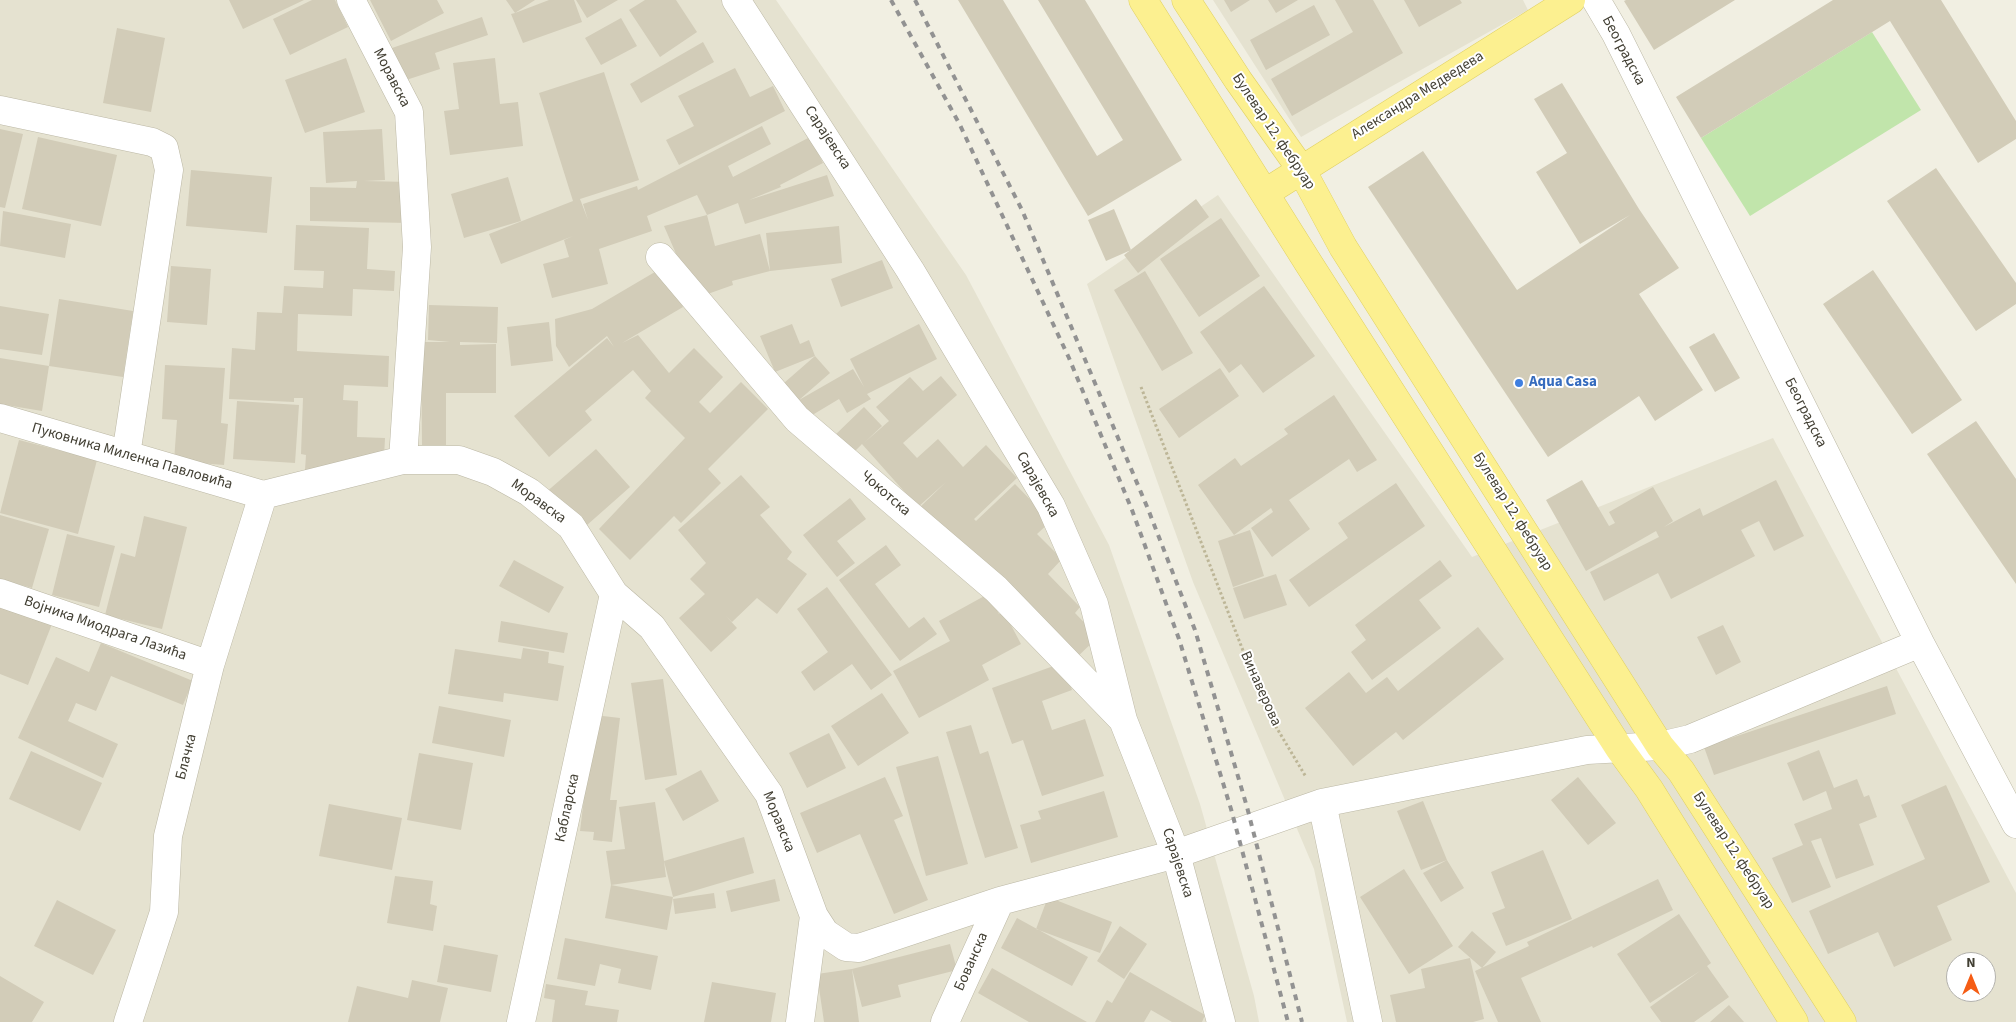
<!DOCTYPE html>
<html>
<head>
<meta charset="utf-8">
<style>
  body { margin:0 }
  #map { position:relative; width:2016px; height:1022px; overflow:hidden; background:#f1efe2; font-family:"Source Sans 3",sans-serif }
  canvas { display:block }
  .north { position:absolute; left:1946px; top:952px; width:50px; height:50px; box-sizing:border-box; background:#fff; border:1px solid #b3b2ad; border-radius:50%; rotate:0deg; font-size:14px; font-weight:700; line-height:20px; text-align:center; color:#423f33 }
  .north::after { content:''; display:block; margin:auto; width:18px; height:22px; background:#f55d15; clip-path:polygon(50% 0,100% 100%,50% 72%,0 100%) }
</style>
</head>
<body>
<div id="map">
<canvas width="2016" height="1022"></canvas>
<div class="north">N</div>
</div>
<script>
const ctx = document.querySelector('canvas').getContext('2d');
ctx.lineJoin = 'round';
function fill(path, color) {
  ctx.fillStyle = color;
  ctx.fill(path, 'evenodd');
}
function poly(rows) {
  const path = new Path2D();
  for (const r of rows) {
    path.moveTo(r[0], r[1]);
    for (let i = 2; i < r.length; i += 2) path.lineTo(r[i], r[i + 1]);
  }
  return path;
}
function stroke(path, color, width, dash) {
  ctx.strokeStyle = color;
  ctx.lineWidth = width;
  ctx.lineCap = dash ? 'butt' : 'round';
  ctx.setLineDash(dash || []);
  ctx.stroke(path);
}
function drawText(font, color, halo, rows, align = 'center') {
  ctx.font = font + ' "Source Sans 3",sans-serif';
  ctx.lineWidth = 4;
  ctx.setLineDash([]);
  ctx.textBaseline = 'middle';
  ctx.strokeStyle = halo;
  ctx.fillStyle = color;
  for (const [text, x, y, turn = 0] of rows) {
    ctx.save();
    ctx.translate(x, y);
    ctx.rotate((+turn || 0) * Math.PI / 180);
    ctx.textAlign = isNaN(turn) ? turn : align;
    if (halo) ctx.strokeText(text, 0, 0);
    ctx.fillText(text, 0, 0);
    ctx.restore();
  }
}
fill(poly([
  [0,0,776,0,966,275,1109,545,1200,804,1254,996,1259,1022,0,1022],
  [1213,0,1523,0,1528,10,1301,137],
  [1218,195,1472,557,1773,438,2016,893,2016,1022,1347,1022,1314,869,1193,582,1087,284],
  [1956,962,1986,962,1986,992,1956,992]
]), '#e5e2d0');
fill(poly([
  [1872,32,1921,110,1750,216,1701,138]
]), '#c1e5ab');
fill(poly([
  [229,0,304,0,243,29],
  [312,0,335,0,348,27,290,55,273,19],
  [370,0,437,0,444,13,391,41],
  [506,0,535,0,515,13,549,0,574,0,582,22,523,43,511,14,515,13],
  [576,0,618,0,587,18],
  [645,0,676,0,697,32,660,57,629,10],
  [958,0,1003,0,1097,156,1123,140,1038,0,1085,0,1182,160,1088,216],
  [1224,0,1250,0,1231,12],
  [1268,0,1298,0,1276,13],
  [1335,0,1373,0,1403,53,1292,116,1271,79,1353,32],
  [1404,0,1460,0,1462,3,1419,27],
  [1626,0,1735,0,1654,50,1624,1],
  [1833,0,1941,0,2016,121,2016,139,1978,163,1890,21,1701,138,1676,97],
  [1314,5,1330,35,1266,70,1250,40],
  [482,17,488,35,435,53,440,69,403,81,392,48],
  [621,18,637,46,601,65,585,38],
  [117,28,165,38,151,112,103,103],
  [703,42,714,62,641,103,630,84],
  [346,58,365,112,305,133,285,80],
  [495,58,500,104,518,102,523,146,450,155,444,111,459,109,453,63],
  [735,68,750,97,773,86,785,111,679,165,666,140,694,126,678,96],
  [604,72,639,180,580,199,588,220,583,204,637,186,638,190,762,126,771,144,728,166,733,177,810,137,823,163,780,185,781,187,749,200,827,175,834,196,745,224,738,203,707,215,697,195,647,216,652,231,599,249,608,284,552,298,543,264,569,257,564,240,573,236,501,264,489,234,573,201,539,93],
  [1562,83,1639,209,1679,268,1639,294,1703,390,1655,421,1639,396,1548,457,1368,187,1423,151,1517,290,1630,215,1580,244,1536,172,1567,153,1534,99],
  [0,129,23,134,5,208,0,207],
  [382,129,385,180,364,181,410,182,409,223,310,221,310,187,356,188,357,181,326,183,323,132],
  [38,137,117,155,101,226,22,209],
  [1936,168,2016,283,2016,304,1976,331,1887,201],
  [191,170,272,177,267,233,186,226],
  [508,177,521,221,464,238,451,194],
  [1196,199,1209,217,1138,273,1124,255],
  [1114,209,1131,250,1106,261,1088,220],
  [3,211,71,224,65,258,0,246],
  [707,215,715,246,760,234,770,271,766,233,839,226,842,263,770,271,732,281,733,285,702,296,677,256,664,226],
  [1221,218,1260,276,1199,317,1160,259],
  [296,225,369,228,367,269,395,271,394,291,353,289,352,316,298,314,297,351,389,356,388,387,344,385,343,400,358,401,357,437,385,438,384,458,356,457,355,472,305,470,306,455,301,454,303,398,294,398,294,402,229,399,232,348,255,350,257,312,282,313,284,286,323,288,324,271,294,270],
  [882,260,893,288,841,307,831,279],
  [171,266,211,269,207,325,167,322],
  [660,269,683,307,622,343,638,335,669,373,694,348,723,377,699,402,710,413,741,382,768,409,708,469,721,483,681,523,674,516,630,560,599,529,685,438,645,398,651,391,633,370,585,411,592,420,549,457,514,416,607,338,614,347,607,336,569,367,556,346,555,319,592,309],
  [1873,270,1962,400,1912,434,1823,304],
  [1145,271,1193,353,1162,371,1114,290],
  [1264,286,1315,356,1263,393,1241,364,1229,373,1200,332],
  [59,299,133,311,123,377,49,366],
  [429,305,498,307,497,343,460,342,460,345,496,344,496,393,446,393,446,445,422,445,421,342,450,342,428,340],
  [0,306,49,314,42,355,0,349],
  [549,322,553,361,511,366,507,327],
  [792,324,800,344,809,340,815,356,830,373,799,400,784,383,815,356,775,372,760,336],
  [919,324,937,359,867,394,871,399,847,413,839,399,809,417,799,400,853,369,864,387,850,359],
  [1714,333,1740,378,1715,392,1689,347],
  [0,358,49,366,42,411,0,404],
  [165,365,225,368,221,423,228,424,224,465,174,461,177,420,162,419],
  [1220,368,1239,396,1179,438,1159,409],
  [941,376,957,395,903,443,917,458,938,439,963,467,986,445,1017,478,974,519,976,521,1015,484,1051,521,1037,534,1062,559,1048,574,1080,607,1075,613,1098,637,1074,660,920,507,946,482,918,507,862,444,851,455,833,437,864,407,882,426,865,442,889,421,876,407,910,377,923,391],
  [1334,395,1377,460,1357,472,1349,459,1289,500,1310,529,1272,557,1251,528,1273,512,1271,508,1234,535,1198,485,1235,458,1241,466,1288,434,1284,429],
  [237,401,299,405,295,463,233,459],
  [1976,421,2016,479,2016,584,1927,454],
  [19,440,97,460,78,534,0,513],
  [596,449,630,487,578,533,544,494],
  [741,475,770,507,760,515,792,552,787,559,807,574,777,614,757,598,732,622,726,616,737,628,711,652,679,618,705,594,690,579,706,563,678,530],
  [1582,480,1609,526,1615,523,1609,512,1653,487,1673,521,1664,527,1700,508,1703,516,1776,480,1804,536,1774,551,1759,521,1741,530,1755,556,1671,599,1658,573,1604,601,1590,572,1659,537,1656,531,1586,571,1546,500],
  [1396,483,1425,526,1309,607,1289,580,1348,538,1338,523],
  [850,498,866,519,837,541,855,563,837,577,803,535],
  [0,515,49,529,32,588,0,579],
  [144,516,187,527,162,629,105,615,121,553,135,557],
  [1250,530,1264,576,1233,587,1218,541],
  [67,534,115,546,99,607,52,595],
  [886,545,901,565,875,584,909,628,924,617,937,634,900,661,839,580],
  [514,560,564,587,549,613,499,586],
  [1440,560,1452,576,1419,600,1441,628,1372,680,1351,652,1366,640,1355,625],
  [1276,574,1287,605,1244,619,1233,588],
  [827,587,892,675,871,690,852,664,814,691,801,672,828,652,797,609],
  [988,594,999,614,1004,612,1021,644,982,665,989,680,919,718,893,671,950,641,939,621],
  [0,604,52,624,28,685,0,674],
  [501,621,568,633,564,653,498,642],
  [1723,625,1741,662,1716,675,1697,637],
  [1478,627,1504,659,1403,740,1396,732,1353,766,1305,708,1349,672,1366,693,1387,677,1398,691],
  [101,643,193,681,183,705,111,676,96,711,76,703,68,721,118,744,103,778,18,738,56,657,89,672],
  [523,648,549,652,548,663,564,666,558,701,504,693,503,702,448,694,455,649,521,659],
  [1062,663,1072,690,1042,701,1052,730,1085,719,1104,776,1042,796,1023,740,1012,744,992,688],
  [663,679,677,775,645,780,631,683],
  [1887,686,1896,714,1714,775,1704,747],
  [882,693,909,733,858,766,831,726],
  [439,706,511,720,504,757,432,743],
  [594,715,620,718,610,800,617,800,612,842,593,840,594,832,580,831],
  [971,725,980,754,988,751,1018,848,985,858,946,732],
  [829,733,846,768,807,788,789,753],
  [1819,750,1834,788,1857,779,1864,797,1869,795,1877,817,1859,824,1874,865,1836,879,1821,838,1811,841,1831,887,1792,903,1772,858,1803,845,1794,824,1832,809,1826,791,1803,801,1787,763],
  [31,751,102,783,80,831,9,799],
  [419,753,473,763,461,830,407,820],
  [938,756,968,864,926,876,896,767],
  [701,770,719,801,683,821,665,789],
  [885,777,903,816,894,820,928,900,894,914,860,834,817,853,800,813],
  [1578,777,1616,823,1588,845,1551,800],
  [1946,785,1990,882,1937,906,1952,940,1894,967,1878,932,1828,954,1809,911,1925,859,1901,805],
  [1104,791,1118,837,1031,863,1020,825,1041,819,1038,811],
  [1423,801,1447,860,1464,888,1441,902,1423,873,1447,860,1421,870,1397,811],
  [655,802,664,861,744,837,754,873,673,897,667,930,605,918,611,885,673,897,664,861,666,877,611,885,606,851,625,849,619,807],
  [329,804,402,818,392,870,319,856],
  [1543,850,1572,919,1506,946,1492,913,1505,908,1491,872],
  [1404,869,1453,946,1409,974,1360,897],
  [395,876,433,881,430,904,437,906,433,931,387,923],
  [775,879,780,901,731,912,726,891],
  [1658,879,1673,910,1593,948,1592,946,1521,978,1541,1022,1498,1022,1475,971,1529,946,1527,942],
  [714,893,716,908,675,914,673,899],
  [1048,897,1112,922,1100,953,1036,929],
  [57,900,116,930,93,975,34,946],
  [1679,914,1711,963,1707,966,1729,997,1694,1022,1661,1022,1650,1007,1700,971,1650,1003,1617,954],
  [1017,918,1088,957,1072,986,1001,948],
  [1120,926,1147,944,1124,979,1097,961],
  [1472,931,1496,952,1482,968,1458,947],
  [565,938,658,956,651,990,618,983,621,969,600,964,595,986,557,979],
  [950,944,957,970,898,985,901,997,862,1007,852,969],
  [444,945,498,955,491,992,437,982],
  [1470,958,1484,1019,1473,1022,1396,1022,1390,995,1425,988,1421,969],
  [992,968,1069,1012,1087,1022,1029,1022,978,993],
  [852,969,859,1022,824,1022,817,974],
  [1130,972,1205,1015,1202,1022,1172,1022,1151,1010,1144,1022,1095,1022,1107,1000,1112,1003],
  [0,976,44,1002,32,1022,0,1022],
  [412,980,448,988,440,1022,348,1022,357,986,408,998],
  [712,982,776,993,771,1022,704,1022],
  [546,984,588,991,585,1005,619,1010,617,1022,552,1022,555,1000,544,998],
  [1729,1005,1744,1022,1710,1022]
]), '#d2ccb8');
const minor = poly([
  [351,0,409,112,417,247,403,460],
  [736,0,910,270,1051,506,1094,604,1123,720,1176,854,1221,1022],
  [1596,0,1616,34,1920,643,2016,824],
  [0,110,152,142,164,148,169,170,126,455],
  [660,257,797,419,996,589,1122,719],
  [0,418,263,495],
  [263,495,403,460,459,460,493,472,529,492,571,526,614,594,652,627,769,794,814,916,825,933,846,947,859,948,1000,901,1176,854,1322,803,1587,750,1660,746,1690,739,1920,643],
  [0,593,210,665],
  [1322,803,1368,1022],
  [128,1022,164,912,168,836,210,665,263,495],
  [521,1022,614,594],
  [800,1022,814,916],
  [945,1022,1000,901]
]);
const major = poly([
  [1143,0,1309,264,1619,748,1649,789,1794,1022],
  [1186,0,1238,80,1301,169,1343,247,1660,746,1681,771,1842,1022],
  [1265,193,1571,0]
]);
stroke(minor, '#bcb8a5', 29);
stroke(major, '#e0d061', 29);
stroke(poly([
  [1141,387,1266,710,1306,777]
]), '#bdb697', 3, [2.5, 2.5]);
stroke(minor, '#fff', 28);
stroke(major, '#fcf090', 28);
stroke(poly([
  [891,0,960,125,1069,358,1132,510,1179,639,1231,809,1288,1022],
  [915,0,1022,210,1148,509,1195,630,1247,807,1302,1022]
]), '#929292', 4, [6, 6]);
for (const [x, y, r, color] of [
  [1519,383,5,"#3f7fe0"]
]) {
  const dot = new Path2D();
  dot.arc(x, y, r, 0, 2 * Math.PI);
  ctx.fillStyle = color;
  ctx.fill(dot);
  stroke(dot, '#fff', 2);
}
drawText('15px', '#423f33', '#fff', [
  ["Београдска",1623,51,62],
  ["Моравска",391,78,63],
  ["Александра Медведева",1418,96,-32],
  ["Булевар 12. фебруар",1273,132,56],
  ["Сарајевска",827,138,57],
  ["Београдска",1805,413,63],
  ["Пуковника Миленка Павловића",132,457,16],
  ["Сарајевска",1037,485,61],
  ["Чокотска",885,494,41],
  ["Моравска",538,502,36],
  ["Булевар 12. фебруар",1512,512,58],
  ["Војника Миодрага Лазића",105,629,19],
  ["Винаверова",1260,689,66],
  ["Блачка",187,757,-76],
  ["Кабларска",568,808,-78],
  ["Моравска",778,822,68],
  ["Булевар 12. фебруар",1733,851,57],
  ["Сарајевска",1177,863,72],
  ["Бованска",972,962,-66]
]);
drawText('bold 15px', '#366cbe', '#fff', [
  ["Aqua Casa",1529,383]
], 'left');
</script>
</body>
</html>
